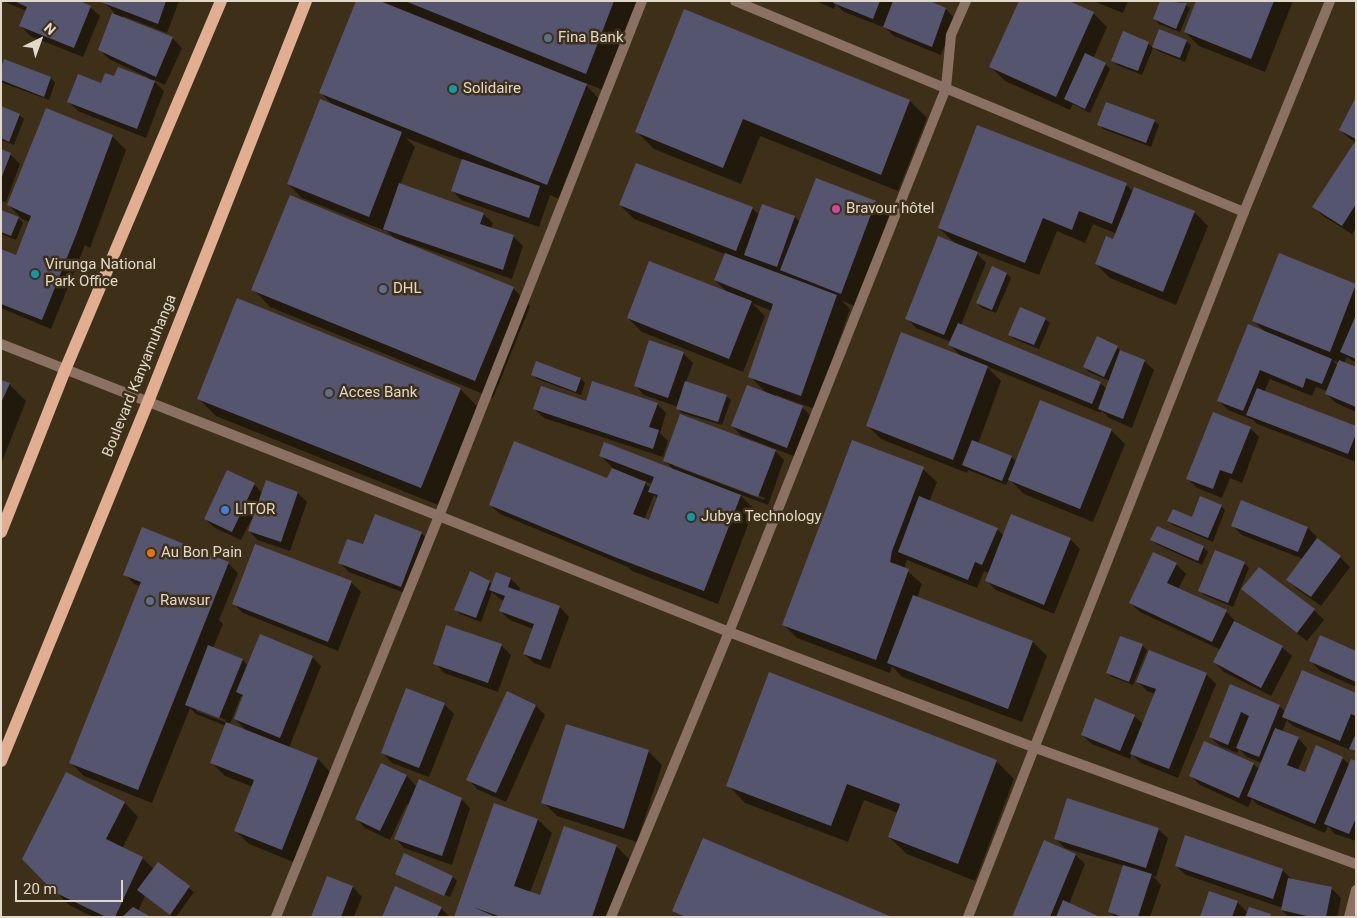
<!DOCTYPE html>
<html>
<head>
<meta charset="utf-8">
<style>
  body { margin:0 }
  #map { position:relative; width:1357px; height:918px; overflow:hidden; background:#3e3018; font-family:Roboto,sans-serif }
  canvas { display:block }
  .frame { position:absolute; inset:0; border:2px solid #e1d8ca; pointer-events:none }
  .north { position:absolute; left:15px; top:15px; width:50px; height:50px; -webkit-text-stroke:4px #3e3018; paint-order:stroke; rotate:42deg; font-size:14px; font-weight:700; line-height:20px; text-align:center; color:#e1d8ca }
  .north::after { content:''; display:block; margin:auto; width:18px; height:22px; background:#e1d8ca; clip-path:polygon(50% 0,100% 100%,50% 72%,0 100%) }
  .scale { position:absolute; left:15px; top:880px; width:108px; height:22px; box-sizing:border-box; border:2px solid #e1d8ca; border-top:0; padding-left:6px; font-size:15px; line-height:18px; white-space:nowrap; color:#e1d8ca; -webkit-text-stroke:4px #3e3018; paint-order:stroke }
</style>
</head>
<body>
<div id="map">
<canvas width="1357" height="918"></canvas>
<div class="frame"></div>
<div class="north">N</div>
<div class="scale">20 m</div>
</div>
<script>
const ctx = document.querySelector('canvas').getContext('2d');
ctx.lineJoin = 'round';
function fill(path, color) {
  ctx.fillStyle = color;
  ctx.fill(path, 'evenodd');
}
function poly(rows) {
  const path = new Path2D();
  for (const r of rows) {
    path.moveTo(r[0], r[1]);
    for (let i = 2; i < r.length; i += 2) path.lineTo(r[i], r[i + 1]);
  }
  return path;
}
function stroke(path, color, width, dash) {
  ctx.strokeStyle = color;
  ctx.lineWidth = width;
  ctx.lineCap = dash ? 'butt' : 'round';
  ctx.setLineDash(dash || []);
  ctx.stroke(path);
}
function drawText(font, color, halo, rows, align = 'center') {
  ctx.font = font + ' Roboto,sans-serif';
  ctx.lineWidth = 5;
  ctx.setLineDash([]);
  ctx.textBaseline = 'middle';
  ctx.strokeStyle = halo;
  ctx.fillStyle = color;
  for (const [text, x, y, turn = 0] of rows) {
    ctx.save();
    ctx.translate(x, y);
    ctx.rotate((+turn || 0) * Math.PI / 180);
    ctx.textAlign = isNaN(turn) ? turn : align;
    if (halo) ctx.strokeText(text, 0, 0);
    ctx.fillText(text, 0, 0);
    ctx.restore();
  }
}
fill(poly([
  [2,1,77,1,90,7,100,16,83,57,30,36,21,26,27,11],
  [103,1,179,1,167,33,123,16,123,18,172,38,182,48,165,85,152,79,164,91,146,138,78,111,69,102,114,78,148,79,149,78,109,59,100,50,114,12],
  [380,1,636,1,638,3,603,90,583,82,603,103,564,201,550,195,539,227,461,200,452,190,463,160,406,138,415,147,400,185,483,214,493,223,491,229,513,236,523,246,512,279,409,243,409,245,513,288,530,306,493,398,270,307,253,289,396,240,384,228,383,230,302,198,288,184,334,106,321,93],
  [816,1,926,1,946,9,955,19,941,55,894,36,883,26,883,27,844,12,836,4,834,9],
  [1093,1,1128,1,1123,13],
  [1162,1,1180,1,1190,8,1180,32,1159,24,1154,19],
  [1198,1,1293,1,1265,72,1199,46,1185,32],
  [685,10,910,101,927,118,898,191,760,136,741,184,654,149,637,132],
  [1093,13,1107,27,1093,59,1105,64,1110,69,1090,113,1073,104,1070,110,1005,81,991,67],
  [1186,41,1191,45,1185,62,1158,51,1153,47],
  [1148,43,1153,48,1142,75,1117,65,1113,60],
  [5,61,51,78,55,83,49,100,3,83,1,81,1,70],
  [1356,100,1356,142,1350,139,1340,130],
  [1,108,19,115,24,119,14,145,1,140],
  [1154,121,1159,125,1151,147,1103,129,1099,124],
  [112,136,126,150,90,248,85,245,51,329,1,308,1,250,17,257,30,222,22,219,9,205],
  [1356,146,1356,228,1352,234,1323,216,1314,207],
  [1,151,10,154,20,164,6,202,1,201],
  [1126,185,1134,192,1135,189,1194,212,1208,226,1176,305,1110,278,1096,264,1114,240,1117,234,1093,224,1085,243,1057,231,1039,275,973,250,986,263,961,325,1100,383,1107,389,1110,381,1089,372,1085,367,1117,347,1121,351,1144,361,1154,370,1132,428,1109,418,1102,411,1101,413,986,366,1001,381,978,444,1012,457,1017,463,1111,430,1125,444,1093,522,1024,494,1009,479,1006,485,968,470,967,473,881,439,867,425,962,357,950,345,951,342,916,328,907,318,956,244,939,228],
  [876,202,889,216,855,306,842,301,850,309,815,409,776,395,776,397,802,407,812,417,796,457,742,436,732,426,767,394,750,376,772,311,752,303,765,316,743,372,642,332,628,318,728,293,715,280,725,254,634,219,620,205,752,208,759,215,762,205,795,217,800,222],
  [1,211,19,218,23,223,16,240,1,234],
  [1280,254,1356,285,1356,363,1347,357,1344,363,1356,368,1356,412,1336,403,1326,394,1327,391,1316,387,1312,396,1270,379,1264,392,1356,427,1356,462,1257,424,1253,420,1228,410,1219,401,1266,333,1254,321],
  [1332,360,1339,363,1338,366],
  [992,268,1007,274,1011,278,996,313,982,308,977,303],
  [1045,319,1050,323,1039,349,1014,339,1010,335],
  [683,353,693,363,686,382,726,396,731,400,722,425,682,413,677,408,678,407,644,395,635,385],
  [537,363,581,379,585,383,581,395,537,379,533,375],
  [1,381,9,384,26,401,1,464],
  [460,389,477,406,438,505,216,416,199,399],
  [586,402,657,404,666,413,660,433,668,441,663,457,544,418,534,409],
  [1250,428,1259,437,1242,483,1230,478,1222,498,1197,488,1188,479],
  [775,451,784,460,768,505,739,494,754,509,718,604,632,571,628,567,500,514,490,505,608,480,613,468,600,455,674,470,664,460],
  [674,463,765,498,764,500,674,466],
  [642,480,653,484,651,489],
  [654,495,658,499,650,522,644,520],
  [923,469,937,482,929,502,997,529,1004,536,1070,539,1080,549,1054,614,996,590,986,580,989,573,984,571,977,588,907,560,905,565,905,569,922,584,917,598,1033,642,1047,656,1022,722,902,677,892,666,890,673,797,638,783,624],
  [254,484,262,493,298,493,307,502,290,551,258,540,249,531,252,521,251,520,241,540,215,528,205,519],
  [1221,506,1225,510,1213,542,1173,525,1169,521,1193,519],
  [1232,525,1308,528,1317,537,1316,540,1340,557,1350,567,1321,606,1297,589,1288,580,1303,559,1242,535],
  [421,533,431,542,410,595,349,572,340,563,364,546],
  [1152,540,1203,547,1208,552,1202,565,1156,544],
  [228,563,238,573,219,620,223,624,213,648,243,660,248,666,312,657,321,666,289,748,318,759,331,773,296,863,249,844,235,830,253,787,225,776,211,762,226,726,196,714,190,708,152,803,84,776,70,762,140,586,134,584,125,574],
  [241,696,244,698,235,719,247,731,230,724],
  [196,708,226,720,225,722,196,711],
  [1244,563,1249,568,1233,607,1204,595,1200,591],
  [1176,564,1186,574,1178,589,1226,611,1235,621,1235,622,1282,647,1292,656,1271,696,1224,672,1214,662,1221,650,1140,612,1130,603],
  [1259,568,1314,610,1324,620,1307,641,1253,599,1243,589],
  [511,579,520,588,519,592,560,607,569,617,550,669,534,663,524,654,533,629,510,620,500,611,504,601,500,599,492,592,481,622,460,614,456,610,490,582,492,584],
  [351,582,361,592,338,651,243,613,234,604],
  [501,645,511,655,498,692,444,673,435,663],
  [1142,645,1147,650,1133,685,1112,677,1107,673],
  [1356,652,1356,687,1320,671,1311,661],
  [1206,674,1216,684,1178,778,1141,763,1132,754,1130,759,1092,744,1082,735,1134,716,1143,724,1155,694,1147,691,1136,680],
  [1231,686,1279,706,1286,712,1356,694,1356,753,1350,748,1350,750,1293,726,1287,720,1282,732,1298,738,1307,748,1298,770,1306,774,1342,758,1350,765,1356,762,1356,841,1335,834,1328,826,1325,833,1258,805,1252,799,1248,807,1200,785,1191,776,1253,764,1259,769,1262,763,1247,757,1239,749,1237,753,1220,746,1210,737],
  [508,693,536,706,545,715,506,802,477,789,468,779],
  [444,704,454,714,429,777,392,763,383,753],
  [648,751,662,765,637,842,557,816,543,802],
  [996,761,1014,779,975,881,907,854,889,837,898,813,864,800,848,842,745,803,728,785],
  [382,765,407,776,417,787,461,799,470,808,452,865,404,848,395,838,409,805,407,804,390,840,365,828,356,818],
  [66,773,125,803,138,817,122,849,142,858,154,869,158,863,194,892,176,917,173,917,145,896,138,911,149,917,93,917,69,905,23,858],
  [495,805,538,820,552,833,530,893,541,897,616,846,630,860,610,917,455,917],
  [1158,829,1168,838,1156,877,1152,875,1161,885,1150,917,1115,917,1109,911,1124,866,1065,848,1055,838],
  [1045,842,1076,855,1085,864,1069,904,1097,917,1013,917],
  [1176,866,1282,870,1293,880,1331,888,1341,898,1337,917,1289,917,1282,910,1283,908,1186,875],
  [397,873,453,877,457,881,450,897,400,875,400,877],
  [353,887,362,897,354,917,313,917],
  [1237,902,1248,913,1272,917,1202,917],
  [441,908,450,917,383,917]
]), '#0007');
fill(poly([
  [14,1,80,1,91,6,74,48,19,26,27,7],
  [98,1,166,1,158,24],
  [356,1,380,1,587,84,547,185,319,93],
  [405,1,614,1,586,74],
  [834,1,880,1,873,19,833,3],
  [893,1,930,1,946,8,932,47,883,27],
  [1019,1,1069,1,1094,12,1056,97,989,67],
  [1160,1,1187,3,1176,29,1153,19],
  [1196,1,1274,1,1251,59,1184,32],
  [684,9,910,100,881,175,743,119,723,168,635,132],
  [112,13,173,37,156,77,98,50],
  [1159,29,1187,40,1180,58,1152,47],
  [1123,31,1149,42,1138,71,1111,61],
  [1085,53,1106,63,1085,109,1064,99],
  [4,59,51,77,44,97,1,80,1,67],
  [118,67,155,81,137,129,67,102,78,74,101,83,105,73,114,76],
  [1356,97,1356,139,1339,130],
  [320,99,402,132,369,217,287,184],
  [1106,102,1155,120,1146,143,1097,125],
  [1,106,20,114,9,142,1,138],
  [46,108,113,135,76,235,42,320,1,304,1,249,16,255,31,216,7,205],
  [977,125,1127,183,1112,224,1079,211,1072,230,1043,218,1025,263,938,228],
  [1354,143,1356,145,1356,204,1342,226,1312,207],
  [1,149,11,153,1,179],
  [462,159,540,186,529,218,451,191],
  [636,163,753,207,736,251,619,205],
  [816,178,876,201,841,294,780,270],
  [399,183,484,213,480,224,514,235,503,270,383,229],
  [1134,187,1195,211,1163,292,1095,264,1106,236,1113,239],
  [290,195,514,287,475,381,251,290],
  [762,204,795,216,777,267,744,255],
  [1,210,19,217,11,236,1,232],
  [938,236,978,252,944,335,905,319],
  [725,253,837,295,801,396,748,377,773,304,714,280],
  [1279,253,1356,284,1330,352,1252,321],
  [649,261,752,301,729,359,627,318],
  [992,266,1007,273,992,310,976,303],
  [237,298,461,388,421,488,197,399],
  [1020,307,1046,318,1034,345,1008,335],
  [1356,315,1356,359,1340,352],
  [958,323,1101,382,1092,404,948,345],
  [1248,324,1332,359,1322,384,1306,378,1303,388,1260,370,1243,411,1217,401],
  [901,332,988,366,953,460,866,426],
  [1097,336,1118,346,1104,377,1083,367],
  [649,340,684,352,668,398,634,386],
  [1120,350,1145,360,1123,419,1098,409],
  [1339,360,1356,367,1356,407,1325,394],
  [536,361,581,378,576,392,531,375],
  [1,380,10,383,1,403],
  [592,381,658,403,649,427,659,430,653,449,533,409,541,386,586,401],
  [685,381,727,395,718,422,676,409],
  [747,385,803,406,787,448,731,426],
  [1257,388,1356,426,1356,434,1348,454,1246,415],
  [1040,400,1112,429,1080,509,1008,480],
  [1213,412,1251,427,1232,474,1220,470,1213,489,1186,479],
  [680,414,776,450,758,497,663,461],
  [852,440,924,467,892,551,890,562,909,569,876,660,782,625],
  [972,440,1012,456,1002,481,962,465],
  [514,441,607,478,612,468,646,482,633,514,649,520,658,495,648,492,654,477,599,456,604,442,741,495,704,591,617,558,489,505],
  [227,470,255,483,232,532,204,519],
  [266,480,298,492,281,542,248,531],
  [919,496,998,528,982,565,975,562,968,580,898,552],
  [1200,496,1222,505,1208,538,1167,521,1173,509,1192,517],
  [1241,500,1308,527,1298,552,1231,526],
  [375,514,422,532,401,587,338,563,347,539,363,544],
  [1011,514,1071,538,1044,605,985,581],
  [1157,526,1204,546,1198,561,1150,540],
  [142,527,229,562,138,790,69,763,141,582,123,575],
  [1317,538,1341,556,1311,597,1286,580],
  [255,544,352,581,328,642,232,604],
  [1215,550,1245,562,1228,603,1198,591],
  [1153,552,1177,563,1167,583,1227,610,1212,642,1129,603],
  [1259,567,1315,609,1297,633,1241,589],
  [470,571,490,581,476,618,454,610],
  [496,572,511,578,508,587,560,606,541,660,523,654,534,624,499,611,505,596,489,590],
  [913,595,1033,641,1008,709,887,663],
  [1234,621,1283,646,1261,688,1213,662],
  [446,625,502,644,488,683,433,664],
  [260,634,313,656,280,738,234,719,243,695,236,692],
  [1320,635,1356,651,1356,682,1309,661],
  [1120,636,1143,644,1129,682,1106,673],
  [208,645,243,659,219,718,185,705],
  [1149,650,1207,673,1169,769,1130,754,1156,689,1136,682],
  [1302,670,1356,693,1356,716,1351,714,1340,741,1282,717],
  [769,672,997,760,958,864,888,837,900,804,847,784,831,826,726,786],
  [1230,684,1280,705,1259,757,1236,748,1249,716,1241,712,1228,745,1209,737],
  [406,688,445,703,419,768,381,753],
  [507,691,536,705,496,793,466,780],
  [1095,698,1135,715,1120,751,1081,735],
  [226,722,318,758,282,850,234,831,254,780,210,763],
  [566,724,649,750,624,829,541,803],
  [1275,728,1299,737,1287,765,1305,772,1316,745,1343,757,1315,824,1247,796],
  [1356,733,1356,751,1349,749],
  [1204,741,1254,763,1239,798,1189,776],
  [1351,759,1356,761,1356,818,1349,834,1324,824],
  [381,763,407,775,380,831,355,819],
  [66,772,125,802,106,839,143,857,115,917,106,917,54,892,22,859],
  [419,779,462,798,442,856,394,839],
  [1067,798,1159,828,1146,868,1054,839],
  [494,803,538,819,514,886,540,895,564,826,617,845,592,917,501,917,473,907,496,917,454,917],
  [1185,835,1283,869,1273,899,1175,866],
  [703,838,892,917,686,917,672,911],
  [1044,840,1076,854,1050,917,1012,917],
  [404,853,453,876,444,896,395,874],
  [158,862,190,886,170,915,137,890],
  [1123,865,1152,874,1138,917,1123,917,1108,912],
  [327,876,353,886,341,917,311,917],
  [1288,878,1332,887,1326,917,1311,917,1281,910],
  [395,886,442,907,437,917,382,917],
  [1209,891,1238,901,1232,917,1200,917],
  [1063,900,1100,917,1056,917],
  [133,907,151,917,122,917],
  [1249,907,1271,914,1270,917,1245,917]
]), '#555570');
stroke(poly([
  [735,1,1244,212],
  [1,344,439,516,729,632,1033,747,1356,864],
  [276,917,439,516,642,1],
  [611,917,729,632,946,88,951,35,966,1],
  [1349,917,1356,890]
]), '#8a7163', 10);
stroke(poly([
  [968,917,1244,212,1330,1]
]), '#8a7163', 10);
stroke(poly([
  [1,532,65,370,221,1],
  [1,761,148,402,306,1]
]), '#e2ae91', 12);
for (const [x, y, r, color] of [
  [548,38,5,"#5c6f8a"],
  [453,89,5,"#0f9aa8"],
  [836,209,5,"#d1479c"],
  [35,274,5,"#0f9aa8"],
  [383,289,5,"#5c6f8a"],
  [329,393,5,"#5c6f8a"],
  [225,510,5,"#3f7fe0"],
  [691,517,5,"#0f9aa8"],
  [151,553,5,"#e8710a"],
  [150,601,5,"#5c6f8a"]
]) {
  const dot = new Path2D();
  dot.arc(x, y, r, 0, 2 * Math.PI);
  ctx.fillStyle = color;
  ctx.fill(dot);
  stroke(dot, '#3e3018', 2);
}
drawText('15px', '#e1d8ca', '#3e3018', [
  ["Fina Bank",558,38],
  ["Solidaire",463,89],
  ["Bravour hôtel",846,209],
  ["Virunga National",45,265],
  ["Park Office",45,282],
  ["DHL",393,289],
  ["Acces Bank",339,393],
  ["LITOR",235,510],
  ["Jubya Technology",701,517],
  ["Au Bon Pain",161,553],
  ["Rawsur",160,601]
], 'left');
drawText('15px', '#e1d8ca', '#3e3018', [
  ["Boulevard Kanyamuhanga",140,376,-68]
]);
</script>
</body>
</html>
